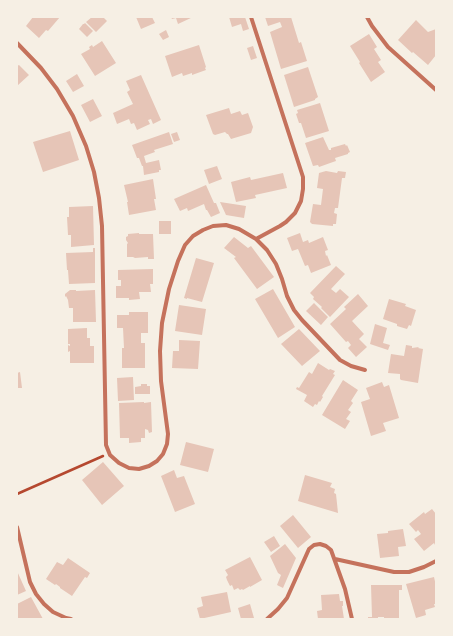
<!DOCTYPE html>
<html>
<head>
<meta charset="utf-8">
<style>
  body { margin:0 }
  #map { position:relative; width:453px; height:636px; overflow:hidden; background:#f6efe4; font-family:"Titillium Web",sans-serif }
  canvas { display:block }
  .frame { position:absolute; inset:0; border:18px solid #f6efe4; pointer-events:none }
</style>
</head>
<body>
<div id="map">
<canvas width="453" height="636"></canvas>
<div class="frame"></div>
</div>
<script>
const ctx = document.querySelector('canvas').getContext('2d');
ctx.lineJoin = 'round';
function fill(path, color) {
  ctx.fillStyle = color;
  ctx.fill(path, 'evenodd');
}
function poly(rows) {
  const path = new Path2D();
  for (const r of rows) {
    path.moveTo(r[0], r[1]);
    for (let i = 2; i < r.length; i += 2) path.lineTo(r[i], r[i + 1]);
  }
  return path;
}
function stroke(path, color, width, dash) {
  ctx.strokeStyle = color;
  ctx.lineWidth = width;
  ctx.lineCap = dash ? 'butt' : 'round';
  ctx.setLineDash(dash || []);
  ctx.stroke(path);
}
fill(poly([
  [33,17,60,17,48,31,46,30,39,38,26,26],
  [92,17,103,17,107,21,96,32,86,22],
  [136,17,152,17,155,23,141,29],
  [171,17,193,17,178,24,176,18,172,19],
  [229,17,245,17,249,29,243,31,241,24,232,27],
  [265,17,291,17,299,43,301,42,307,61,281,69,270,32,282,27,280,22,268,26],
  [416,20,428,32,436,29,436,55,428,65,413,52,412,53,398,40],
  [85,23,93,31,87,37,79,29,83,24,84,24],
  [166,30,169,37,163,40,159,34],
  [369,34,377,47,374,49,381,60,378,62,385,72,371,82,359,63,360,62,350,46],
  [102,41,116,63,95,76,81,54,90,49,89,47,92,45,93,47],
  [199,45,206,67,205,68,206,70,192,75,192,73,183,76,182,73,172,77,165,56],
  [253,46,257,58,251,60,247,48],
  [19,65,29,75,17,86,17,66],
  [308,67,318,97,315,99,315,100,294,107,284,75],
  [77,74,84,86,73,92,66,81],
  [141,75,161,120,153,124,151,119,148,120,150,124,137,130,134,123,131,124,129,119,117,124,113,113,133,104,127,92,130,90,126,81],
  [93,99,102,116,90,122,81,105],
  [320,103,329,131,306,138,301,123,299,123,296,114,298,113,297,110],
  [229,108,231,114,240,111,242,115,248,113,253,127,251,133,231,139,228,134,227,134,225,132,215,135,213,134,206,115],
  [70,131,79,160,43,172,33,142],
  [169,132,173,144,154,150,155,152,144,156,146,163,159,160,161,170,159,170,159,172,144,175,143,166,142,166,139,158,137,158,132,145],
  [177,132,180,140,174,142,171,134],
  [323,137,329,150,331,150,331,148,345,144,346,146,347,145,350,152,348,153,348,154,335,158,336,161,333,162,319,167,318,165,313,166,305,143],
  [217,166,222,179,209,184,204,170],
  [326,171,337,173,338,171,346,172,345,178,342,178,338,208,335,208,334,213,337,214,336,224,333,224,333,226,312,224,310,222,313,204,321,205,323,189,317,188,319,173],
  [283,173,287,188,255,195,256,198,236,202,231,182,250,177,251,180],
  [153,179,156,199,154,199,156,210,129,215,127,202,128,202,124,185],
  [206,185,214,203,216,203,220,213,211,217,207,210,206,210,204,204,188,211,187,208,180,211,174,199],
  [220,202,246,206,244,218,226,215],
  [93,206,94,245,71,247,71,235,68,235,67,217,69,217,69,207],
  [159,221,171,221,171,234,159,234],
  [139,233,139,234,153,234,154,259,148,259,148,257,135,258,133,257,127,257,127,244,128,243,126,240,126,237,128,236,128,234],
  [300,233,303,242,308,240,309,243,323,237,328,250,325,251,326,256,327,255,331,265,311,273,308,265,305,266,298,249,292,251,287,238],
  [234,237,248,248,251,246,274,277,257,289,234,258,236,257,224,248],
  [93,248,95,248,95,283,69,284,68,270,67,270,66,253,93,252],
  [196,258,214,263,202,302,187,298,187,299,184,298],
  [336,266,345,274,331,289,336,293,340,289,349,297,330,317,321,308,322,307,313,299,314,297,310,293],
  [153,269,153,284,150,284,151,292,139,292,140,299,129,300,129,298,116,298,116,286,121,286,121,280,118,280,118,270],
  [273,289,295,327,278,338,255,299],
  [70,290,76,290,76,291,95,290,96,322,73,322,73,308,69,308,68,300,66,296,65,297,65,294],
  [358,294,368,306,352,321,364,334,359,339,367,347,356,357,348,348,351,345,348,341,346,342,330,324,346,309,344,307],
  [389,299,406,304,405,306,416,310,411,326,409,325,407,329,397,326,397,324,383,319],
  [314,303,328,317,321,325,306,311],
  [179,305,206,309,202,335,175,331],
  [129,312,148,312,148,333,141,333,141,343,145,343,145,368,122,368,122,348,124,348,123,328,117,328,117,315,129,315],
  [375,324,387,328,383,343,390,345,388,350,370,344],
  [87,328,87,338,90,338,90,346,94,346,94,363,70,363,70,351,68,352,68,345,70,346,70,344,68,344,68,329],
  [299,329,320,351,302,366,281,344],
  [179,340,200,341,198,369,172,368,173,351,179,351],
  [406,345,412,346,412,348,419,347,418,348,423,349,418,383,401,380,400,379,400,374,388,373,391,354,404,356],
  [318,363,329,370,330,369,335,371,333,374,335,375,322,396,323,397,320,402,319,401,317,405,315,404,313,407,304,401,307,395,296,389,297,387,299,388,309,372,312,374],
  [20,372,22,388,17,388,17,373],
  [133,377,134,400,118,401,117,378],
  [343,380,358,390,351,401,353,403,348,410,351,412,346,419,350,421,345,429,322,415],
  [382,382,384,387,389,385,399,418,383,423,386,431,371,436,361,402,370,399,366,388],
  [141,384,147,384,147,386,150,386,150,394,135,394,135,387,141,386],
  [144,402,144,403,151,402,152,432,149,433,148,430,145,429,145,438,141,438,141,442,129,443,129,438,120,438,119,403],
  [186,442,214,449,208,472,180,465],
  [103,462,124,486,102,505,82,480],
  [174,470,177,478,184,476,195,504,175,512,161,476],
  [305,475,332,483,330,487,335,489,334,493,336,494,338,513,298,501],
  [432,509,436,514,436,543,435,545,434,543,424,551,414,539,421,534,418,530,416,532,409,524,424,512,425,514],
  [293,515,311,537,298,548,280,526],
  [403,529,406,546,398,547,399,556,380,558,377,534,388,533,388,531],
  [274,536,280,546,271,552,264,542],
  [285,544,296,558,283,588,277,585,281,575,278,573,270,556],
  [250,557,262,580,250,587,250,586,243,590,242,589,240,590,238,588,234,590,232,585,230,586,227,580,226,577,228,575,225,570],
  [68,558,90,573,87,578,85,577,72,596,60,588,60,587,56,584,55,585,46,579,57,562,63,565],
  [17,571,26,591,17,595],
  [434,577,436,586,436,604,434,604,435,607,425,610,426,615,416,618,406,584],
  [371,585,402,585,402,590,399,590,399,619,384,619,384,617,378,617,378,619,368,619,368,617,372,617],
  [227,592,231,612,200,619,197,608,203,606,201,597],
  [339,594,340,601,343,601,343,606,342,606,344,619,318,619,317,611,322,610,321,595],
  [31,597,43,619,17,619,17,604],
  [250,604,254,618,248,619,241,619,238,608]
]), '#e6c5b7');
stroke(poly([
  [17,494,103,456]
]), '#b5482f', 2.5);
stroke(poly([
  [251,17,303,177,303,189,301,201,295,213,286,222,280,226,256,239],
  [367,17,372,26,388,47,436,90],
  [17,43,41,68,57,89,73,116,86,146,94,172,99,198,102,226,106,445,110,455,119,463,129,468,139,469,149,466,157,461,163,454,167,444,168,434,161,381,160,351,162,323,169,289,178,261,185,245,193,236,203,230,213,226,226,225,239,229,256,239,267,250,276,264,282,279,287,296,294,310,302,320,340,360,351,366,365,370],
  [17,527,30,582,36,594,44,604,53,612,66,618,71,619],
  [335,559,394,572,409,572,424,567,436,561],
  [267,619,278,609,287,598,309,549,314,545,320,544,326,546,331,550,345,589,352,619]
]), '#c5725c', 4);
</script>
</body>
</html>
